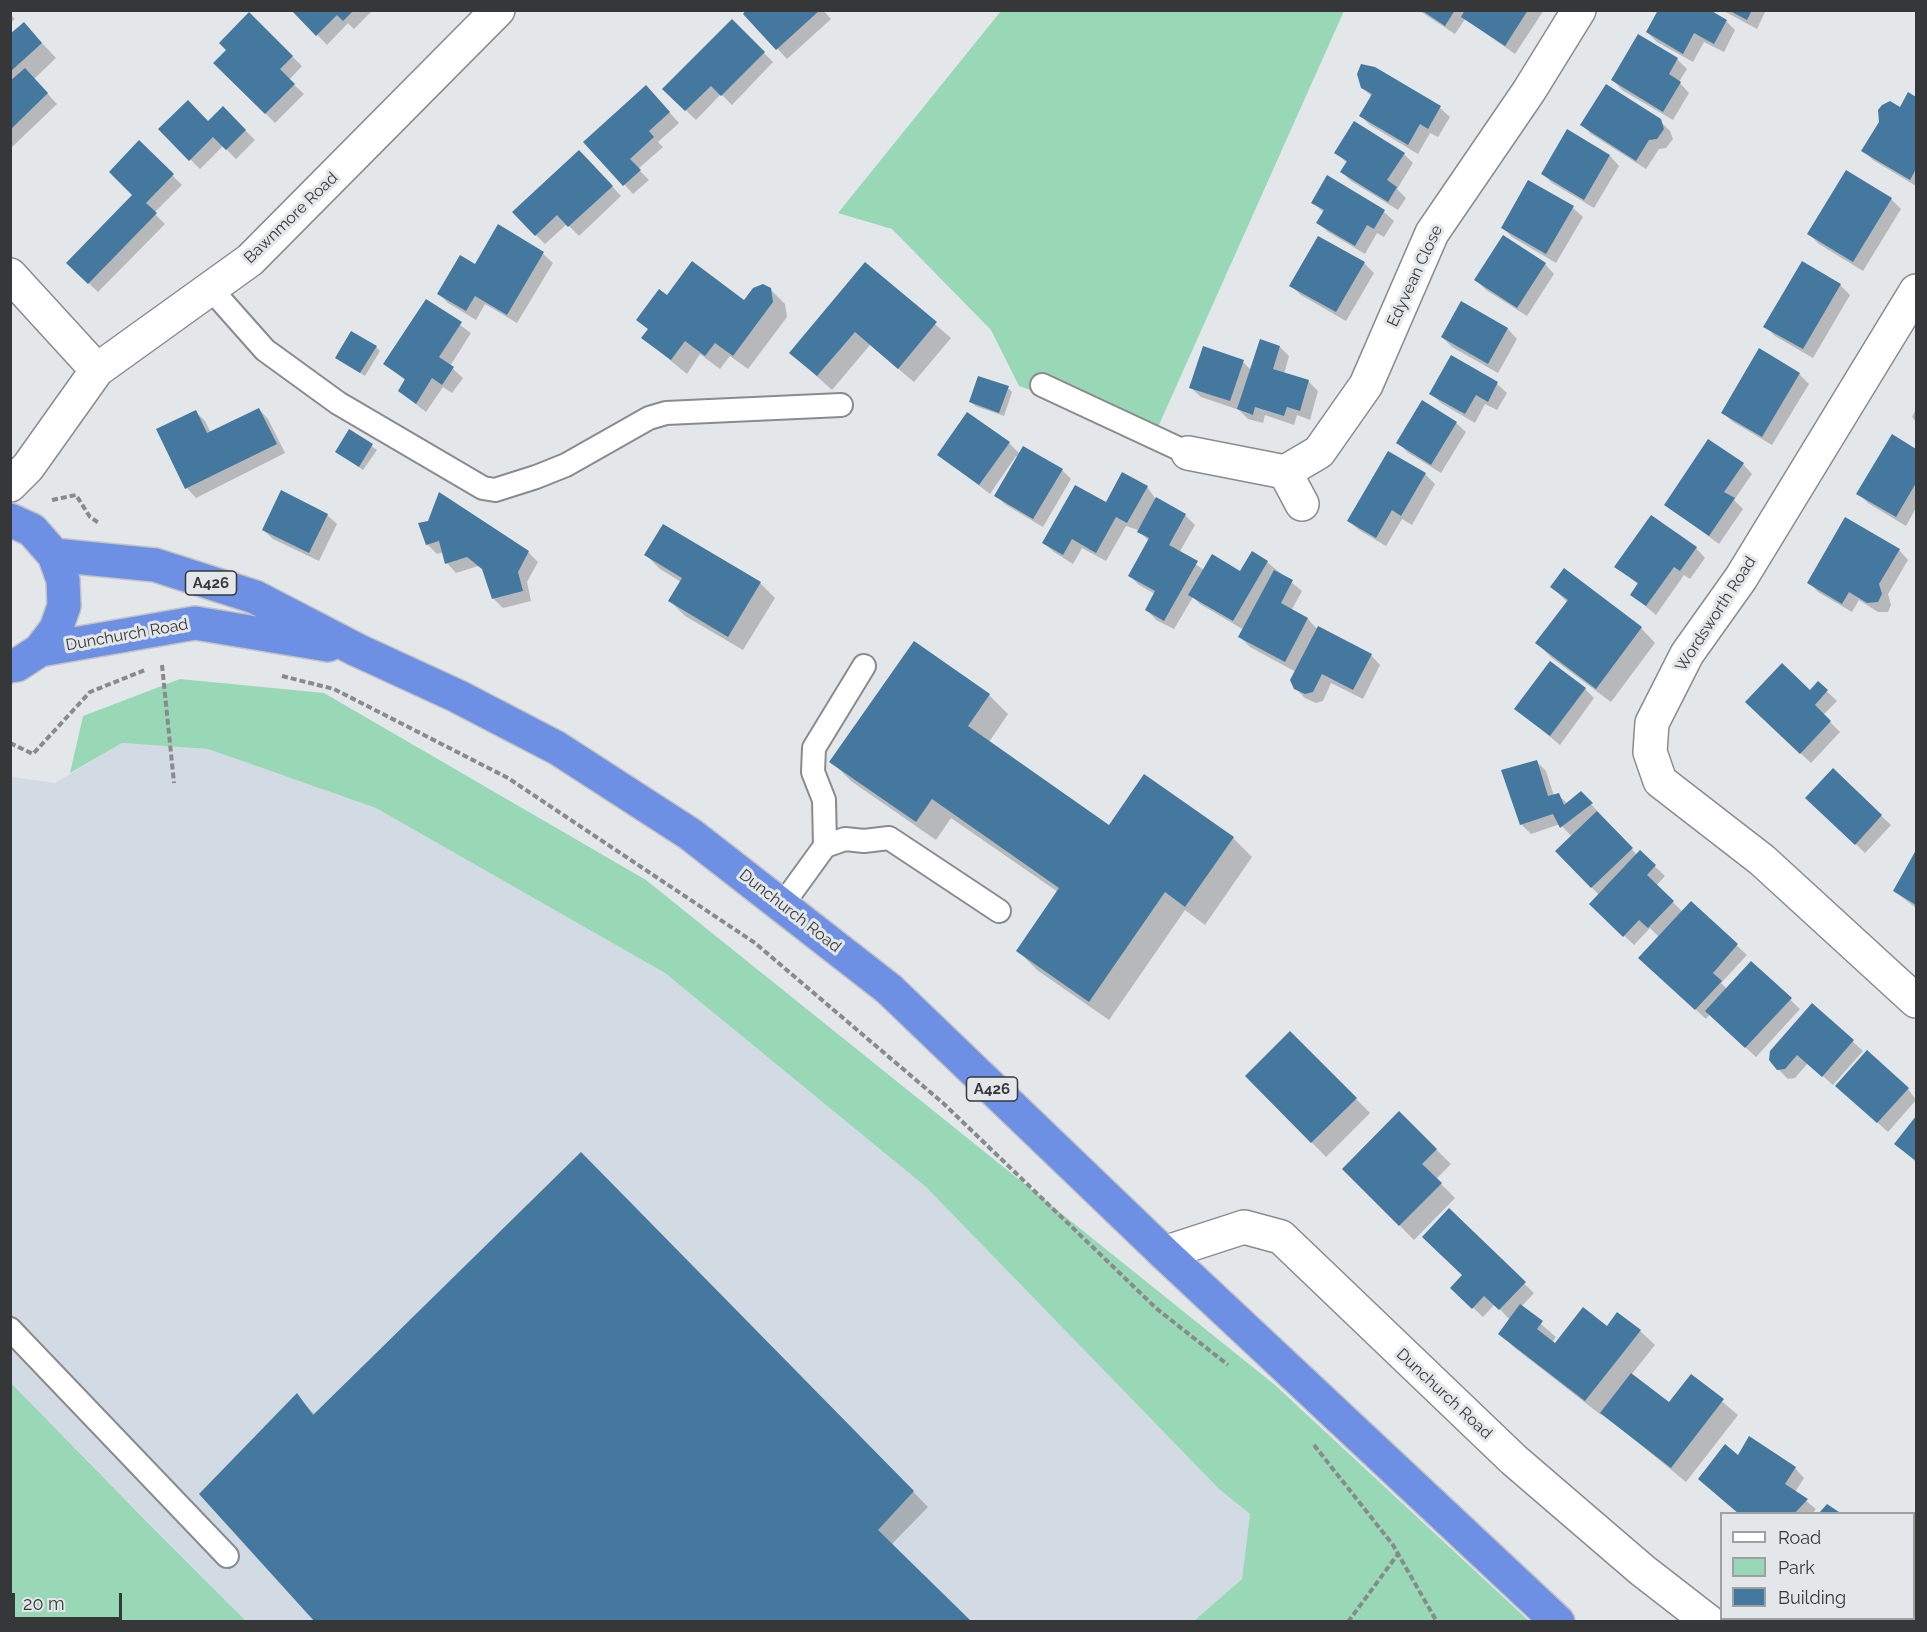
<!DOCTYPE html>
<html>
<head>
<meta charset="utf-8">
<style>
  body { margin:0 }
  #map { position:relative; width:1927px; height:1632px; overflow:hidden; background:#e4e7e9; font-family:Raleway,sans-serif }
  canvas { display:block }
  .frame { position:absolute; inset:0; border:12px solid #363738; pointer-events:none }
  .legend { position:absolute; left:1720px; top:1512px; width:195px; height:108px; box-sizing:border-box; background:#e4e7e9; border:2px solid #9ea1a2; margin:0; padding:8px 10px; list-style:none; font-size:18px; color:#363738 }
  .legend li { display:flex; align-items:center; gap:12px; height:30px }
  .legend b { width:30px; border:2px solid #9ea1a2 }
  .scale { position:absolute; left:12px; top:1593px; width:110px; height:27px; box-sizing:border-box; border:3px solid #363738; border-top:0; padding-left:8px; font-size:18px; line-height:21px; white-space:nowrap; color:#363738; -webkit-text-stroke:4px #e4e7e9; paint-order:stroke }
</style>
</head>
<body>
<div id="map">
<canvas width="1927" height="1632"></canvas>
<div class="frame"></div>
<ul class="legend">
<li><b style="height:8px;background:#fff"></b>Road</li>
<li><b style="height:16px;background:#98d8b6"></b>Park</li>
<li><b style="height:16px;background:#45789f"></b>Building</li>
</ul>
<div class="scale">20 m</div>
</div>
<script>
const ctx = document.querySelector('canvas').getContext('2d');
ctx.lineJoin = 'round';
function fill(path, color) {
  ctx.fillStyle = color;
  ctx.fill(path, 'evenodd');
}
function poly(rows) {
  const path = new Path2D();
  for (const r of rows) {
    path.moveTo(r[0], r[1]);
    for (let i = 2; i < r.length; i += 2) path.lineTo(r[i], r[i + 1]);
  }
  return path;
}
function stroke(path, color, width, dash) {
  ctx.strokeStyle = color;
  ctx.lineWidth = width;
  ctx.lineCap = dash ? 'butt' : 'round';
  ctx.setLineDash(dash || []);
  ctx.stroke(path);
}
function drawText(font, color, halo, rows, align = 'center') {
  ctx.font = font + ' Raleway,sans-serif';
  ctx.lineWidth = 6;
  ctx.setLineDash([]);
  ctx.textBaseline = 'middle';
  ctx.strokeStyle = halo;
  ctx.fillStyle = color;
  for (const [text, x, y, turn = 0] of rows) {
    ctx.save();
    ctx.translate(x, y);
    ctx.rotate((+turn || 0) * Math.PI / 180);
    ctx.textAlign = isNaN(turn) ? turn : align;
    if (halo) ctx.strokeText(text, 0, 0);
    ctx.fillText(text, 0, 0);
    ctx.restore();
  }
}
fill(poly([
  [122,743,208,749,376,808,665,973,926,1187,1219,1489,1250,1514,1242,1579,1194,1622,246,1621,11,1383,11,777,55,783]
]), '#d2dbe3');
fill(poly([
  [1001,11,1344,11,1154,436,1019,386,991,330,892,229,838,213],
  [180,679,324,693,646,880,1275,1385,1529,1621,1194,1621,1242,1579,1250,1514,1219,1489,926,1187,665,973,376,808,208,749,122,743,70,773,83,716],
  [11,1383,157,1532,246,1621,11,1621]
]), '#98d8b6');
fill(poly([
  [293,10,373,10,354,29,348,23,327,45],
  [749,10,823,10,831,19,787,59,745,14],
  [1418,10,1544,10,1515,54,1465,19,1455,34],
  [1722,10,1766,10,1757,29],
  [10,14,15,19,10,23],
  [249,14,302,66,289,80,304,94,275,123,215,63,228,50],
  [732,21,773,62,732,105,721,94,696,120,664,89],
  [1726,21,1735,30,1724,52,1704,42,1693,62,1657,42,1647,32],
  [24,24,56,58,34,79,57,104,11,148,10,36],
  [1639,36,1677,59,1687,69,1679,82,1689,93,1673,120,1622,90,1613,80],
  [1374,68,1440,108,1450,117,1438,137,1430,133,1418,154,1370,125,1361,116,1372,97,1362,87],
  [1909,94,1916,99,1916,186,1873,160,1863,151,1900,109],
  [656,97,679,123,658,142,663,147,638,169,649,180,633,194,585,142],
  [223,108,255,140,236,159,223,146,200,169,160,129,208,123],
  [1660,121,1670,131,1673,139,1666,148,1659,149,1646,169,1591,134,1582,124],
  [1568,131,1610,156,1619,166,1594,208,1552,183,1543,174],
  [139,142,182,185,154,213,165,224,98,292,68,263,134,195],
  [1336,153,1404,154,1413,163,1397,189,1406,198,1398,210,1351,181,1342,172,1347,163],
  [589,161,621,196,579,236,567,224,545,244,536,235],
  [1528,182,1573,208,1583,217,1556,263,1512,237,1503,228],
  [1891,199,1901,209,1863,271,1819,244,1809,234],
  [1313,202,1384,212,1394,221,1384,237,1377,233,1365,254,1328,232,1318,223,1324,213],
  [499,227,543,254,553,263,517,323,485,304,476,320,448,303,439,294,475,266],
  [1364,263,1374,273,1346,321,1301,295,1291,286],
  [865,264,951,338,914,382,870,345,832,390,791,353],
  [1545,264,1554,274,1527,316,1486,290,1476,280],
  [1840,285,1850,295,1813,358,1775,336,1765,326],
  [770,289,785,304,787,317,748,369,730,356,720,369,700,354,687,374,643,338,649,330,638,319,667,297,745,302],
  [427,301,471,333,450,366,463,378,452,393,443,387,426,412,399,391,406,381,385,364],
  [1462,303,1508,329,1517,339,1498,373,1452,347,1442,337],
  [376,347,380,351,365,376,337,358],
  [1280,347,1289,356,1284,374,1309,382,1318,391,1310,420,1297,415,1294,425,1265,415,1263,423,1248,419,1239,410,1201,397,1191,388,1243,362,1251,370],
  [1452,357,1497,384,1507,393,1497,410,1485,404,1475,423,1441,403,1431,394],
  [1799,374,1809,384,1772,445,1733,422,1723,413],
  [1008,388,1012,392,1004,416,975,406,971,401],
  [259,409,268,419,285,453,196,498,187,488,196,412,205,421,211,433],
  [1916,409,1916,422,1912,417],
  [1456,423,1466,432,1441,473,1407,452,1398,442],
  [350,431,377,450,363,470,337,452],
  [1893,436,1916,451,1916,508,1906,526,1868,503,1858,493],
  [1009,443,1020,454,1062,470,1071,479,1043,527,1006,505,996,496,1018,457,1016,456,990,494,939,455],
  [1388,453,1425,474,1435,484,1412,525,1402,519,1386,546,1359,530,1349,521],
  [1743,464,1752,474,1734,500,1743,509,1719,544,1666,505],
  [1147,487,1155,498,1185,515,1195,525,1179,553,1204,570,1241,573,1267,562,1302,591,1291,611,1308,619,1318,630,1371,655,1380,665,1363,699,1331,683,1323,701,1316,703,1305,698,1295,688,1296,672,1250,647,1240,637,1244,630,1200,604,1193,597,1174,629,1156,620,1147,610,1155,594,1139,585,1130,576,1149,541,1138,530,1126,526,1106,561,1082,548,1073,564,1054,552,1044,543,1106,504],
  [327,515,337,524,319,561,273,539,263,530],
  [420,524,528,552,538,562,527,582,531,601,503,608,493,598,484,571,478,566,456,573,447,563,444,552,437,554,427,544],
  [1696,548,1705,558,1690,579,1684,575,1656,615,1632,595,1639,585,1616,567],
  [1899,550,1908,560,1888,594,1891,605,1888,612,1878,612,1859,600,1852,612,1818,592,1809,582],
  [646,555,760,583,775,598,743,650,685,616,670,601,681,582,660,569],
  [1552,587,1641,628,1655,643,1611,702,1552,658,1537,643,1568,603],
  [1818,683,1837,701,1823,715,1840,732,1811,763,1757,712,1810,692],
  [1585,689,1594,698,1560,745,1516,709],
  [989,695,1008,714,989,742,1109,827,1233,838,1252,857,1205,925,1185,910,1109,1020,1037,970,1018,951,1058,892,951,818,936,840,851,781,831,761],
  [1536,761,1546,771,1554,796,1558,795,1568,804,1581,793,1637,855,1640,852,1665,876,1656,886,1683,912,1691,903,1747,955,1721,983,1727,989,1751,963,1800,1009,1756,1057,1710,1014,1706,1019,1650,968,1659,937,1650,928,1634,945,1591,904,1599,895,1557,851,1572,837,1560,824,1531,834,1521,824],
  [1833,770,1891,825,1865,853,1817,807],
  [1916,853,1916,908,1894,891],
  [1812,1005,1863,1051,1833,1085,1808,1063,1795,1078,1788,1079,1778,1069],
  [1290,1033,1370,1113,1326,1157,1247,1076],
  [1908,1089,1916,1100,1888,1132,1847,1095],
  [1399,1113,1451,1164,1436,1179,1455,1198,1414,1240,1344,1169],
  [1916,1118,1916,1162,1896,1144],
  [581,1154,928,1507,891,1545,317,1622,297,1396,315,1415],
  [1449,1211,1534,1293,1521,1307,1556,1337,1552,1343,1555,1345,1607,1328,1640,1331,1655,1345,1631,1375,1669,1404,1692,1376,1738,1415,1686,1482,1602,1413,1601,1415,1515,1348,1500,1333,1510,1320,1495,1304,1483,1317,1452,1288,1464,1275],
  [1738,1458,1795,1468,1804,1478,1795,1492,1816,1509,1812,1514,1740,1514],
  [1914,1562,1916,1565,1914,1573],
  [1914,1578,1916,1580,1916,1622,1866,1622,1862,1618,1914,1618]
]), '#0003');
fill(poly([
  [291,10,354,10,343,21,337,15,316,36],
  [746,10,820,10,776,50,743,14],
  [1421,10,1455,10,1445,26],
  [1465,10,1528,10,1505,46,1461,17],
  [1658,10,1710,10,1727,20,1714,44,1694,33,1683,54,1646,32],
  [1728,10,1752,10,1747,20],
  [249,12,293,56,280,69,295,84,265,114,213,63,226,50,219,43],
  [732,19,765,52,721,96,711,86,685,111,662,89],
  [24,22,42,43,10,72,10,34],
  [1638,34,1678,58,1669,74,1681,82,1663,112,1611,80],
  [1361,64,1375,67,1441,106,1428,129,1420,124,1408,145,1359,116,1372,94,1361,88,1357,74],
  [25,68,48,93,10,130,10,81],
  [1606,84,1661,119,1664,129,1657,139,1649,140,1636,161,1580,125],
  [646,85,670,112,649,131,654,137,630,159,641,170,623,186,583,142],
  [1908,92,1916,97,1916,169,1910,180,1861,151,1879,122,1878,110,1882,105,1890,101,1900,107],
  [188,100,208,121,223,106,246,130,226,150,213,137,189,161,158,129],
  [1354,121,1405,153,1387,180,1397,187,1388,202,1340,172,1347,161,1334,153],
  [1567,129,1610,155,1584,200,1541,174],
  [139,140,174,174,146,203,157,213,88,284,66,263,132,195,109,172],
  [579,150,613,186,568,227,557,215,535,236,512,212],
  [1846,170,1892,198,1853,262,1807,234],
  [1327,175,1385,210,1374,229,1367,225,1355,246,1316,223,1324,210,1311,203],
  [1528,180,1574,206,1546,254,1501,228],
  [498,224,544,252,507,315,475,296,466,311,437,294,460,255,475,264],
  [1503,235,1546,263,1517,308,1474,280],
  [1318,236,1365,262,1336,312,1289,286],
  [692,261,744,300,753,288,763,284,771,288,773,302,733,356,715,343,705,356,685,341,671,360,641,338,648,329,636,320,659,289,667,295],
  [1802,261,1841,284,1803,349,1763,327],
  [865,262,937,322,898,369,855,332,817,376,789,353],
  [426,299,462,322,439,357,454,367,442,385,432,378,416,404,398,391,405,379,383,364],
  [1461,301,1508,328,1488,364,1441,337],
  [351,331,377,346,360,373,335,358],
  [1260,339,1280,346,1273,369,1309,380,1300,411,1287,407,1284,416,1255,407,1253,415,1237,409],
  [1203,346,1244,360,1230,401,1189,388],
  [1759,348,1800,373,1762,437,1721,413],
  [1451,355,1498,382,1488,402,1476,395,1465,414,1429,394],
  [978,376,1009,386,999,413,969,402],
  [1422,400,1457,422,1431,465,1396,443],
  [259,408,277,444,185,489,156,429,196,410,207,433],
  [967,412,1010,442,979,485,937,455],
  [349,429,373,444,359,467,335,452],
  [1892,434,1916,449,1916,483,1896,517,1856,494],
  [1708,439,1744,463,1724,492,1735,498,1709,536,1664,505],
  [1023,446,1063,469,1033,519,994,496],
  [1388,451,1426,473,1401,516,1392,510,1376,538,1347,521],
  [1122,472,1148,486,1127,523,1116,517,1096,553,1072,539,1063,555,1042,543,1075,485,1106,502],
  [281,490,328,514,309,553,262,530],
  [439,492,529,551,518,572,523,591,492,599,482,569,467,557,445,564,439,541,426,545,418,523,428,521],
  [1156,497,1186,514,1169,545,1198,561,1164,621,1145,610,1155,591,1128,576,1149,538,1137,532],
  [1651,515,1697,547,1680,571,1674,567,1646,606,1630,595,1638,583,1614,567],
  [1845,517,1900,549,1879,584,1882,594,1878,602,1867,603,1849,592,1842,604,1807,583],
  [663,524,761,582,728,637,668,601,682,578,644,555],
  [1252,551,1268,561,1233,621,1188,595,1212,554,1240,571],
  [1564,568,1642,627,1596,689,1535,643,1568,600,1550,587],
  [1274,570,1293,580,1281,603,1308,618,1285,662,1238,637],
  [1318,626,1372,654,1353,690,1322,674,1313,692,1305,694,1294,689,1290,680],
  [914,641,990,694,968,726,1109,825,1144,774,1234,837,1185,907,1165,892,1089,1002,1016,951,1059,888,932,799,916,822,829,762],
  [1550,661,1586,688,1550,736,1514,709],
  [1782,663,1810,690,1818,681,1828,690,1815,705,1831,721,1800,754,1745,702],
  [1537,760,1548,796,1559,793,1564,805,1581,791,1593,803,1560,828,1553,814,1520,825,1501,770],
  [1833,768,1882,815,1855,845,1805,798],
  [1597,811,1633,848,1591,888,1555,851],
  [1640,850,1656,865,1647,875,1674,901,1648,928,1639,920,1623,937,1589,904],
  [1916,850,1916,905,1893,891],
  [1691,901,1738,944,1713,973,1722,981,1695,1010,1638,958],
  [1751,961,1792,998,1745,1048,1705,1011],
  [1812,1003,1854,1040,1822,1077,1797,1055,1785,1069,1777,1070,1769,1060,1770,1051],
  [1290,1031,1357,1098,1311,1143,1245,1076],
  [1867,1050,1909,1088,1877,1123,1835,1086],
  [1399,1111,1437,1149,1422,1164,1442,1183,1399,1226,1342,1169],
  [1916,1116,1916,1161,1894,1144],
  [581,1152,914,1491,878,1530,972,1622,315,1622,199,1494,297,1393,313,1415],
  [1449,1208,1526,1282,1499,1310,1484,1296,1472,1309,1450,1288,1462,1275,1422,1237],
  [1520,1304,1543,1321,1537,1329,1555,1343,1583,1307,1607,1326,1617,1312,1641,1330,1585,1401,1498,1334],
  [1631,1373,1669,1402,1691,1374,1724,1399,1671,1468,1600,1413],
  [1749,1436,1796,1467,1785,1484,1808,1499,1794,1514,1739,1514,1698,1479,1725,1444,1738,1455],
  [1827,1504,1842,1514,1818,1514],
  [1914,1576,1916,1578,1916,1622,1879,1622,1875,1618,1914,1618]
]), '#45789f');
const lane = poly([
  [210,288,265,350,338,403,483,488,495,490,536,477,566,465,649,418,666,413,841,405],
  [1042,385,1188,453],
  [825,846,824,800,813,772,814,748,864,666],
  [783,904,825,846,845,839,864,841,889,838,999,911],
  [10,1329,227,1556]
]);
const street = poly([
  [10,275,97,370],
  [1916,291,1741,578,1687,654,1652,723,1650,752,1660,781,1762,860,1916,1001],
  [1188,453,1285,472,1319,452,1366,385,1432,233,1529,91,1579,10],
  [1285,472,1302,504],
  [10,485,28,467,97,370,250,260,498,10],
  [1164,1253,1244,1227,1281,1237,1514,1460,1642,1570,1709,1622]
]);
const highway = poly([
  [10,520,32,530,54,555,63,580,64,606,56,629,40,650,17,665,10,666],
  [54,555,155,565,255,597,357,650,457,696,557,748,690,834,889,989,1164,1253,1558,1622],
  [40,650,195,623,328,645]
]);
stroke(lane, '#898b8e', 26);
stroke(street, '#898b8e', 36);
stroke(highway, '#c3c3c3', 36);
stroke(poly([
  [52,500,76,495,90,517,99,523],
  [162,665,174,783],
  [282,676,334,689,508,778,755,943,943,1103,1157,1309,1228,1365],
  [10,743,33,754,90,692,145,670],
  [1314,1445,1393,1545,1437,1622],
  [1348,1622,1398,1554]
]), '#888a8c', 4, [6, 3]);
stroke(lane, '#fff', 22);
stroke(street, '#fff', 33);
stroke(highway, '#6e90e4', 33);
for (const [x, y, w] of [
  [211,583,51],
  [992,1089,51]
]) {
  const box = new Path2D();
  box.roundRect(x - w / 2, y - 12, w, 24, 4.5);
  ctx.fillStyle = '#e4e7e9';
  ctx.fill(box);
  stroke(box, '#363738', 1.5);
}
drawText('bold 15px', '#363738', null, [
  ["A426",211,583],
  ["A426",992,1089]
]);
drawText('16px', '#363738', '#e4e7e9', [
  ["Bawnmore Road",291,218,-44],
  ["Edyvean Close",1415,276,-65],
  ["Wordsworth Road",1716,614,-57],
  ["Dunchurch Road",127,635,-10],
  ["Dunchurch Road",790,911,38],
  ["Dunchurch Road",1444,1394,43]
]);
</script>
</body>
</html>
